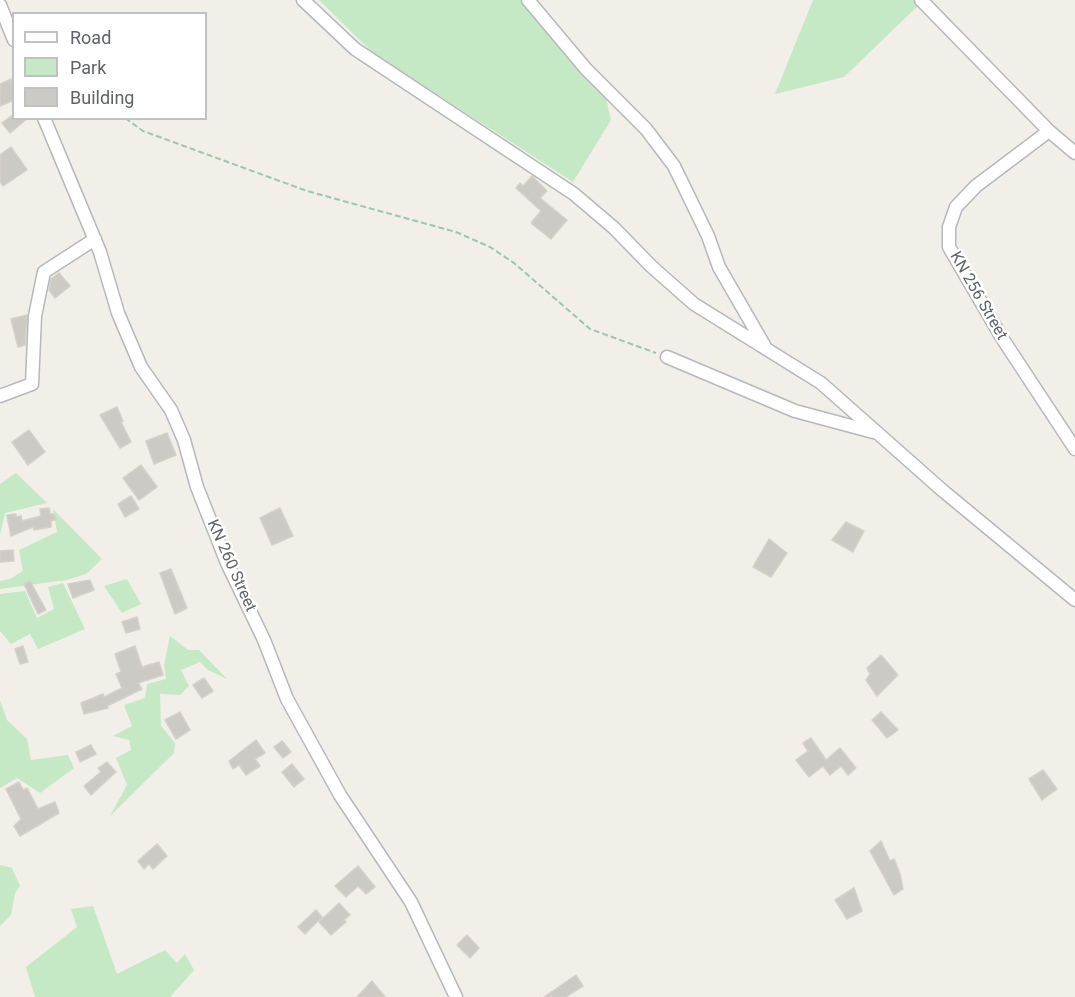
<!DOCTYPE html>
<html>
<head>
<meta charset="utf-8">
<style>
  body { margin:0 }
  #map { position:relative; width:1075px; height:997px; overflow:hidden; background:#f1efe8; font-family:Roboto,sans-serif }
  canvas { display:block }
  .legend { position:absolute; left:12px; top:12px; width:195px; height:108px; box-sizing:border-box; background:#fff; border:2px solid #bfc1c3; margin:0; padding:8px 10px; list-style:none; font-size:18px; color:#5f6368 }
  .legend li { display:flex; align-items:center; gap:12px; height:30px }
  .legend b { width:30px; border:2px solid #bfc1c3 }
</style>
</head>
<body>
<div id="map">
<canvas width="1075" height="997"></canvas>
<ul class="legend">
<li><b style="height:8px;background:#fff"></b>Road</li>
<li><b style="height:16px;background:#c5e8c5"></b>Park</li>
<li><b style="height:16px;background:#cccac5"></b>Building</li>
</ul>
</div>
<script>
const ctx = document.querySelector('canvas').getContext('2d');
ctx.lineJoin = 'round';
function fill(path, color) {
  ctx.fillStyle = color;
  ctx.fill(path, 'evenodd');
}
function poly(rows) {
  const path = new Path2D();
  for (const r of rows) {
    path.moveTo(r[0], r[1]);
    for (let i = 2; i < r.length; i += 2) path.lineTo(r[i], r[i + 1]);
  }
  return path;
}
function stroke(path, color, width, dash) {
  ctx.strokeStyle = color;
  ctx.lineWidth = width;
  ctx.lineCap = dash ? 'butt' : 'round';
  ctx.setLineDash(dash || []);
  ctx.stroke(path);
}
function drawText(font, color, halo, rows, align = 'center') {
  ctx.font = font + ' Roboto,sans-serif';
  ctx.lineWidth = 5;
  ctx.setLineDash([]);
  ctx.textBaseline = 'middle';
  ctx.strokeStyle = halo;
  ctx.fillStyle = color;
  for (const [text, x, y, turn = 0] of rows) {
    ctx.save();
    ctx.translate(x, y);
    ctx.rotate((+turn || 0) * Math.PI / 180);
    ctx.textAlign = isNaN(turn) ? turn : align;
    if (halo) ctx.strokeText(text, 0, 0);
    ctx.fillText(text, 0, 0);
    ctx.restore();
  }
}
fill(poly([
  [319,0,525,0,606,98,611,120,573,182,373,53],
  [813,0,924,0,844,77,775,94],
  [16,473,47,503,5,513,0,535,0,484],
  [53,509,102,559,86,574,66,580,0,589,0,581,10,579,23,571,19,550,57,532],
  [127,579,141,604,122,613,104,586],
  [63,583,85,629,38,649,30,634,11,644,0,631,0,594,25,591,37,618,54,609,48,587],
  [170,636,188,650,199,650,227,679,208,670,200,662,181,670,189,686,180,695,160,694,161,726,175,743,174,753,110,816,127,785,116,758,131,750,129,740,113,736,132,726,124,705,145,698,147,684,166,679,164,665],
  [0,700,7,720,27,739,31,760,68,755,74,768,40,793,17,778,0,788],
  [0,865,12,868,20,886,15,893,11,915,0,926],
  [93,906,117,974,165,950,177,963,185,954,194,970,170,997,35,997,26,967,77,927,71,909]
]), '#c5e8c5');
const building = poly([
  [11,79,14,100,0,106,0,84,11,79],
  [14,114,14,118,28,118,10,133,2,123,14,114],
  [11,147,27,170,3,186,0,181,0,155,11,147],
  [532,176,547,191,540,198,567,220,551,239,531,223,541,211,516,188,520,183,523,186,532,176],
  [59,273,70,286,55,298,49,290,51,279,59,273],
  [27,315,25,345,18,347,11,319,27,315],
  [117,407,123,421,121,422,131,442,120,448,100,415,117,407],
  [29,430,45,452,28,465,12,442,29,430],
  [167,433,176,455,154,464,146,441,167,433],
  [141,465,157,487,139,500,123,478,141,465],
  [131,496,139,509,125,517,118,504,131,496],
  [49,508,50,514,54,514,56,519,51,521,51,527,34,530,33,527,11,536,7,515,16,514,16,517,21,516,22,521,41,516,40,509,49,508],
  [280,508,293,536,272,545,260,518,280,508],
  [846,522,864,531,853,552,832,540,846,522],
  [769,539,787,553,771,577,753,567,769,539],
  [13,550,14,561,0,562,0,551,13,550],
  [171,569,187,608,175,614,160,573,171,569],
  [90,580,94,590,73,598,68,584,90,580],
  [30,581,46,610,38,614,24,584,30,581],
  [137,617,140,629,126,633,122,622,137,617],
  [23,646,28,662,20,664,15,649,23,646],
  [135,646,142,667,159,662,163,675,138,683,142,689,107,706,108,708,84,714,81,703,103,694,104,697,122,688,116,674,121,672,115,654,135,646],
  [881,655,898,675,877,696,866,680,870,674,867,668,881,655],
  [204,678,213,691,202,698,193,685,204,678],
  [180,712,190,730,176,739,165,720,180,712],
  [881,712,898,730,887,738,872,720,881,712],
  [811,738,826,760,840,748,856,768,848,775,841,766,830,775,823,766,809,777,796,760,808,751,803,743,811,738],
  [256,740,265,753,255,759,260,766,246,775,239,765,233,769,229,761,256,740],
  [282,741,291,752,283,758,274,747,282,741],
  [91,745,96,754,80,762,76,752,91,745],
  [107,762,116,772,91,795,84,786,101,772,98,768,107,762],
  [292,764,304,779,294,787,282,772,292,764],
  [1043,770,1057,789,1042,800,1029,779,1043,770],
  [19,782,23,790,27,788,38,809,55,802,59,813,20,836,14,826,21,819,6,789,19,782],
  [881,841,890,861,894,859,900,874,903,889,894,895,870,851,881,841],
  [157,844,167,856,153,869,149,864,144,869,138,861,157,844],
  [358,866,375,887,366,894,358,886,346,897,335,886,358,866],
  [854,888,862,911,847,919,835,900,854,888],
  [339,903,350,915,344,920,346,922,331,935,319,922,339,903],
  [316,910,322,917,305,934,298,927,316,910],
  [467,935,479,948,470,958,457,945,467,935],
  [576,975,583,986,566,997,544,997,576,975],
  [372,981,385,997,357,997,372,981]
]);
fill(building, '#cccac5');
stroke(building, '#d6d1c6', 1.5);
const minor = poly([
  [303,0,355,49,574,194,614,228,651,266,694,304,821,383,942,490,1075,600],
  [528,0,586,69,646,129,674,166,708,236,719,267,764,345],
  [921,0,1049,131,1075,153],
  [0,5,14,40],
  [44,118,100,252,118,313,141,367,171,410,184,440,197,487,227,563,264,640,287,699,340,795,411,902,456,997],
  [1049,131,976,186,956,207,949,227,949,247,1002,338,1075,449],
  [667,357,795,411,877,433],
  [0,396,32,384,35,316,44,272,95,239]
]);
stroke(minor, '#b5b8bc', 15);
stroke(poly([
  [125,118,143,131,307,191,456,232,490,247,514,263,590,329,656,353]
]), '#9cc7a9', 2, [6, 3]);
stroke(minor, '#fff', 12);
drawText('16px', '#5f6368', '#fff', [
  ["KN 256 Street",978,296,60],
  ["KN 260 Street",231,566,66]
]);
</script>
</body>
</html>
